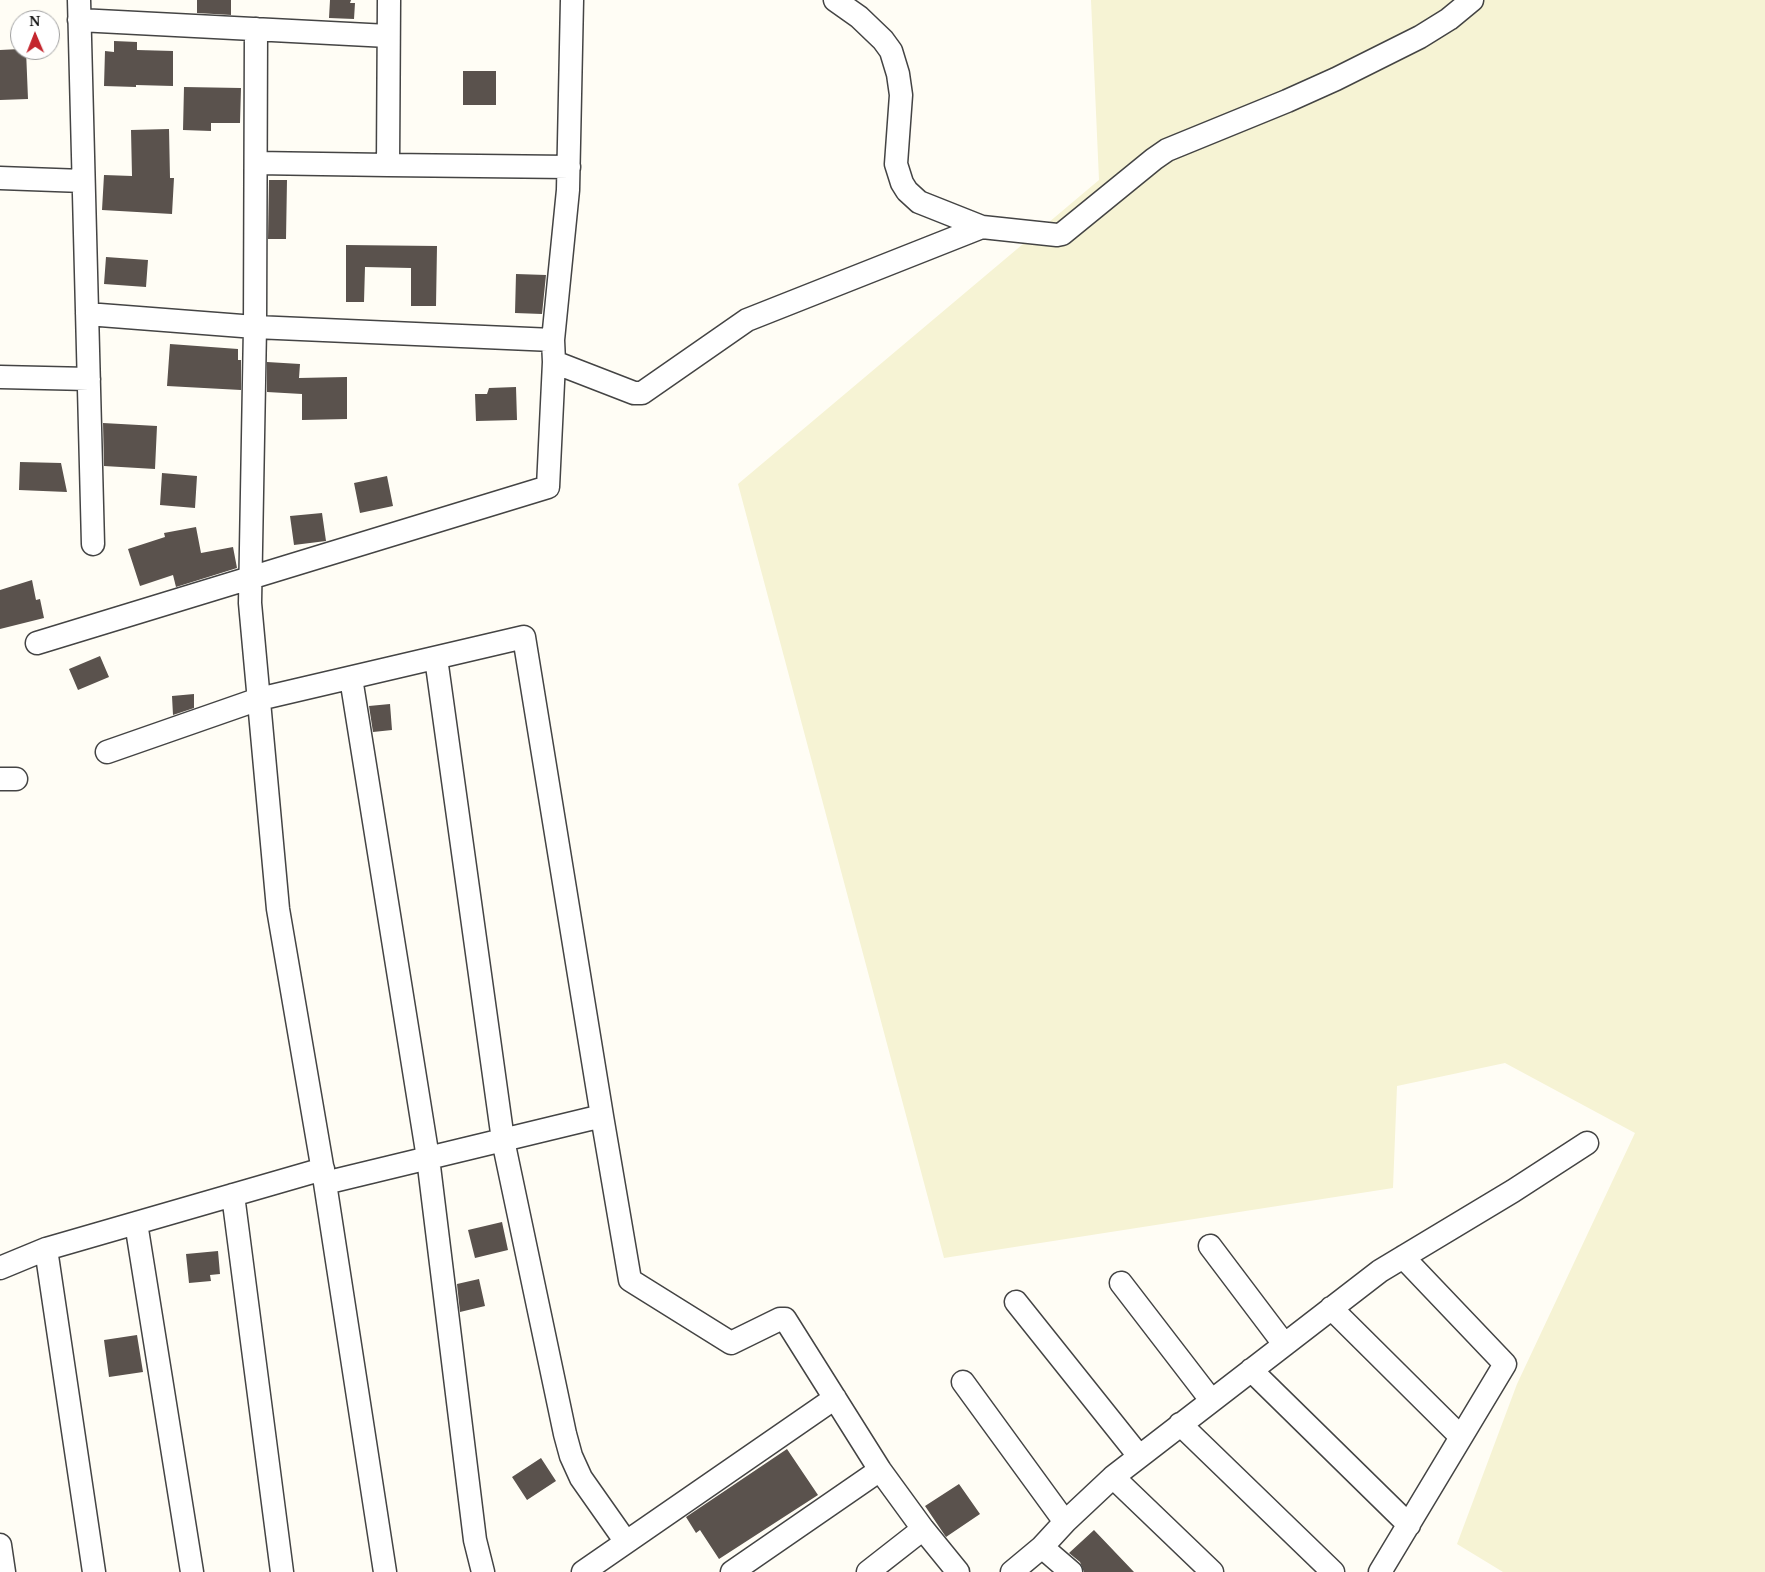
<!DOCTYPE html>
<html>
<head>
<meta charset="utf-8">
<style>
  body { margin:0 }
  #map { position:relative; width:1765px; height:1572px; overflow:hidden; background:#fffdf5; font-family:"Noto Serif",serif }
  canvas { display:block }
  .north { position:absolute; left:10px; top:10px; width:50px; height:50px; box-sizing:border-box; background:#fff; border:1px solid #a0a0a0; border-radius:50%; rotate:359deg; font-size:14px; font-weight:700; line-height:20px; text-align:center; color:#111 }
  .north::after { content:''; display:block; margin:auto; width:18px; height:22px; background:#c4262e; clip-path:polygon(50% 0,100% 100%,50% 72%,0 100%) }
</style>
</head>
<body>
<div id="map">
<canvas width="1765" height="1572"></canvas>
<div class="north">N</div>
</div>
<script>
const ctx = document.querySelector('canvas').getContext('2d');
ctx.lineJoin = 'round';
function fill(path, color) {
  ctx.fillStyle = color;
  ctx.fill(path, 'evenodd');
}
function poly(rows) {
  const path = new Path2D();
  for (const r of rows) {
    path.moveTo(r[0], r[1]);
    for (let i = 2; i < r.length; i += 2) path.lineTo(r[i], r[i + 1]);
  }
  return path;
}
function stroke(path, color, width, dash) {
  ctx.strokeStyle = color;
  ctx.lineWidth = width;
  ctx.lineCap = dash ? 'butt' : 'round';
  ctx.setLineDash(dash || []);
  ctx.stroke(path);
}
fill(poly([
  [1091,0,1765,0,1765,1572,1503,1572,1457,1544,1517,1384,1635,1133,1505,1063,1397,1086,1393,1188,944,1258,738,484,1099,180]
]), '#f6f3d4');
fill(poly([
  [197,0,231,0,231,15,197,13],
  [330,0,351,0,350,3,355,3,354,19,329,18],
  [114,41,137,42,137,50,173,51,173,86,136,85,136,87,104,86,105,51,114,52],
  [20,49,26,50,28,99,0,100,0,50],
  [463,71,496,71,496,105,463,105],
  [184,87,241,88,240,123,211,123,211,131,183,130],
  [169,129,170,178,174,178,172,214,102,210,104,175,132,176,131,130],
  [269,180,287,180,286,239,268,239],
  [346,245,437,246,436,306,411,306,411,268,365,267,364,302,346,302],
  [106,257,148,260,146,287,104,284],
  [516,274,546,275,542,314,515,313],
  [170,344,238,349,238,360,241,360,241,390,167,386],
  [267,362,300,364,299,378,347,377,347,419,302,420,302,394,267,392],
  [516,387,517,420,476,421,475,394,487,394,489,388],
  [103,423,157,426,155,469,104,466],
  [20,462,61,463,67,492,19,490],
  [162,473,197,476,195,508,160,505],
  [387,476,393,506,360,513,354,483],
  [322,513,326,541,294,545,290,516],
  [196,527,201,553,233,547,237,568,176,587,173,575,140,586,128,549,165,537,164,533],
  [32,580,36,600,40,599,44,618,0,629,0,590],
  [100,656,109,677,78,690,69,669],
  [194,694,194,708,173,715,172,696],
  [390,704,392,730,373,732,369,706],
  [502,1222,508,1250,475,1258,468,1230],
  [218,1251,220,1274,210,1275,211,1281,189,1283,186,1254],
  [479,1279,485,1306,460,1312,457,1284],
  [137,1335,143,1372,109,1377,104,1340],
  [787,1449,818,1495,719,1559,700,1530,696,1533,686,1517],
  [541,1458,556,1481,527,1500,512,1477],
  [959,1484,980,1514,946,1537,925,1506],
  [1094,1530,1134,1572,1084,1572,1080,1562,1069,1553]
]), '#5a524d');
const minor = poly([
  [79,0,93,544],
  [389,0,388,165,569,167],
  [835,0,859,17,883,40,891,51,898,74,901,95,896,164,902,183,907,191,919,202,982,227],
  [79,20,388,36],
  [256,29,255,327,250,603,278,909,325,1183,385,1572],
  [256,163,388,165],
  [0,178,83,181],
  [87,314,255,327,553,340],
  [554,362,634,393,642,393,747,320,977,229,982,227,1057,235,1062,234,1154,159,1167,150,1287,101,1336,79,1420,37,1449,19,1472,0],
  [0,377,89,379],
  [37,643,548,487,554,362,553,340,568,190,572,0],
  [436,658,503,1140,565,1434,571,1456,581,1478,626,1542],
  [351,678,428,1158,475,1540,483,1572],
  [107,752,259,699,524,637,602,1116,325,1183],
  [0,779,16,779],
  [602,1116,630,1280,731,1343,780,1319,785,1319,880,1470,923,1529,958,1572],
  [233,1195,282,1572],
  [136,1223,192,1572],
  [1210,1246,1284,1344],
  [46,1249,94,1572],
  [0,1268,46,1249,323,1169],
  [1121,1283,1211,1400],
  [1016,1302,1139,1456],
  [1331,1308,1461,1437],
  [1251,1370,1409,1525],
  [963,1382,1065,1522],
  [1180,1424,1333,1572],
  [1113,1477,1212,1572],
  [0,1545,4,1572],
  [1042,1547,1071,1572],
  [583,1572,835,1398],
  [732,1572,880,1470],
  [868,1572,923,1529],
  [1012,1572,1042,1547,1065,1522,1113,1477,1380,1271,1513,1191,1587,1143],
  [1380,1572,1505,1364,1403,1257]
]);
stroke(minor, '#444', 25);
stroke(minor, '#fff', 22);
</script>
</body>
</html>
